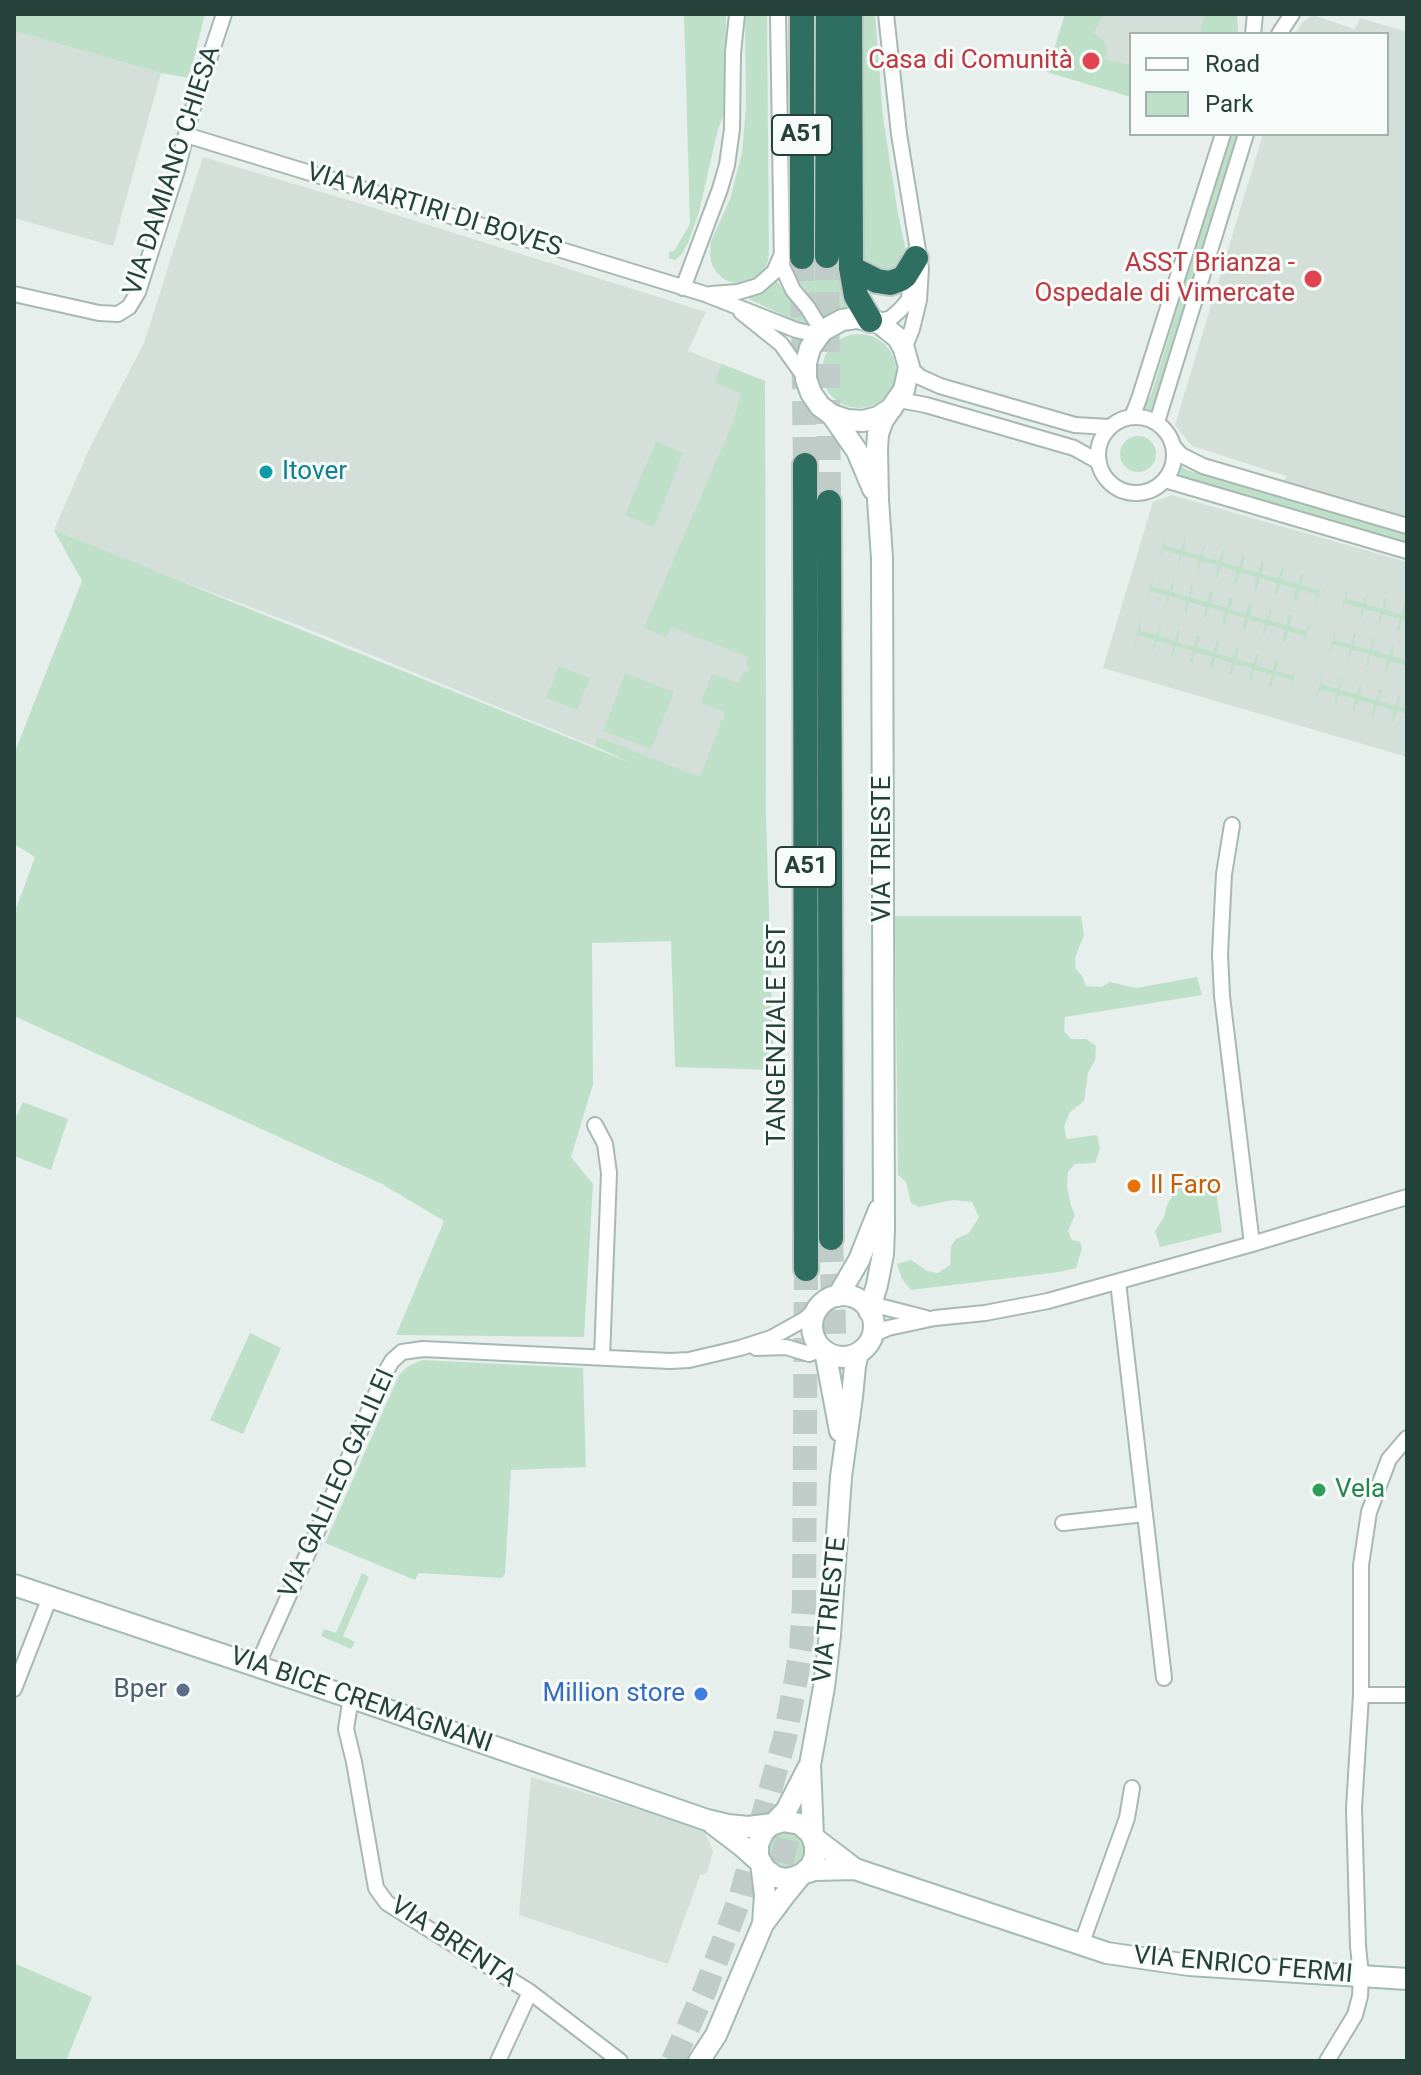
<!DOCTYPE html>
<html>
<head>
<meta charset="utf-8">
<style>
  body { margin:0 }
  #map { position:relative; width:1421px; height:2075px; overflow:hidden; background:#e6efeb; font-family:Roboto,sans-serif }
  canvas { display:block }
  .frame { position:absolute; inset:0; border:16px solid #24423a; pointer-events:none }
  .legend { position:absolute; left:1129px; top:32px; width:260px; height:104px; box-sizing:border-box; background:#f7fbf9; border:2px solid #a3b1ad; margin:0; padding:10px 14px; list-style:none; font-size:24px; color:#24423a }
  .legend li { display:flex; align-items:center; gap:16px; height:40px }
  .legend b { width:40px; border:2px solid #a3b1ad }
</style>
</head>
<body>
<div id="map">
<canvas width="1421" height="2075"></canvas>
<div class="frame"></div>
<ul class="legend">
<li><b style="height:10px;background:#fff"></b>Road</li>
<li><b style="height:22px;background:#bfe0c8"></b>Park</li>
</ul>
</div>
<script>
const ctx = document.querySelector('canvas').getContext('2d');
ctx.lineJoin = 'round';
function fill(path, color) {
  ctx.fillStyle = color;
  ctx.fill(path, 'evenodd');
}
function poly(rows) {
  const path = new Path2D();
  for (const r of rows) {
    if (r.length === 3) {
      path.moveTo(r[0] + r[2], r[1]);
      path.arc(r[0], r[1], r[2], 0, 2 * Math.PI);
      continue;
    }
    path.moveTo(r[0], r[1]);
    for (let i = 2; i < r.length; i += 2) path.lineTo(r[i], r[i + 1]);
  }
  return path;
}
function stroke(path, color, width, dash) {
  ctx.strokeStyle = color;
  ctx.lineWidth = width;
  ctx.lineCap = dash ? 'butt' : 'round';
  ctx.setLineDash(dash || []);
  ctx.stroke(path);
}
function drawText(font, color, halo, rows, align = 'center') {
  ctx.font = font + ' Roboto,sans-serif';
  ctx.lineWidth = 6;
  ctx.setLineDash([]);
  ctx.textBaseline = 'middle';
  ctx.strokeStyle = halo;
  ctx.fillStyle = color;
  for (const [text, x, y, turn = 0] of rows) {
    ctx.save();
    ctx.translate(x, y);
    ctx.rotate((+turn || 0) * Math.PI / 180);
    ctx.textAlign = isNaN(turn) ? turn : align;
    if (halo) ctx.strokeText(text, 0, 0);
    ctx.fillText(text, 0, 0);
    ctx.restore();
  }
}
fill(poly([
  [1065,14,1237,14,1238,32,1238,34,1131,34,1131,97,1047,72],
  [1313,15,1355,29,1360,18,1407,32,1407,534,1280,496,1286,476,1192,446,1175,425,1263,134,1387,134,1387,34,1295,34,1303,22],
  [14,31,161,73,113,246,14,218],
  [203,157,355,202,706,312,688,351,765,381,766,817,298,625,141,566,54,530,91,445,144,343],
  [1172,495,1407,562,1407,757,1103,668,1153,502],
  [531,1777,703,1828,713,1851,707,1873,700,1875,668,1964,519,1915]
]), '#d4dfda');
fill(poly([
  [14,14,205,14,189,78,161,73,14,31],
  [684,14,726,14,725,112,718,129,699,212,688,243,681,255,675,260,669,258,669,252,674,251,690,224],
  [745,14,767,14,769,250,768,261,764,271,756,279,745,283,735,283,725,280,717,273,712,265,710,255,711,241,730,199,742,153,746,106],
  [857,14,875,14,883,117,898,213,906,251,906,259,898,273,862,266],
  [1065,14,1105,14,1093,33,1103,40,1107,48,1105,60,1131,65,1131,97,1047,72],
  [1209,14,1237,14,1238,34,1200,34,1203,18],
  [1230,134,1237,134,1156,398,1154,411,1143,408,1151,395],
  [839,262,841,283,850,309,830,315,824,319,817,306,794,276,789,263],
  [775,279,806,318,808,325,797,322,749,299,748,297,762,292],
  [859,371,37],
  [722,364,765,381,766,817,774,1070,675,1067,671,941,592,943,593,1084,571,1157,593,1184,584,1337,396,1335,444,1221,382,1184,14,1016,14,914,35,857,14,844,14,754,82,581,54,530,631,763,595,746,598,737,700,777,725,712,701,703,712,674,738,683,743,671,748,673,750,667,745,665,748,657,671,627,666,637,644,628,733,422,741,394,714,382],
  [1138,454,18],
  [656,441,683,453,654,527,625,515],
  [1181,466,1187,470,1407,535,1407,542,1179,476],
  [1166,534,1164,545,1176,549,1181,550,1185,539,1186,540,1183,551,1200,556,1204,545,1205,545,1202,556,1219,561,1223,550,1225,551,1222,562,1239,567,1242,556,1245,557,1242,568,1258,573,1262,562,1264,562,1262,574,1278,578,1282,568,1284,568,1281,579,1298,584,1302,573,1304,574,1301,585,1318,590,1323,580,1315,606,1317,595,1306,591,1300,590,1296,601,1294,600,1296,589,1280,584,1276,595,1274,594,1277,583,1260,578,1257,589,1254,588,1257,577,1240,572,1237,583,1234,583,1237,572,1221,566,1217,578,1215,577,1218,565,1201,561,1197,572,1196,571,1199,560,1182,555,1178,566,1177,566,1180,555,1163,550,1159,560],
  [1154,575,1152,586,1169,591,1173,580,1174,580,1172,592,1188,597,1191,586,1193,586,1190,597,1207,602,1210,591,1213,592,1210,603,1227,608,1230,597,1233,598,1230,609,1246,614,1250,603,1252,603,1250,615,1266,620,1270,609,1272,609,1269,620,1286,625,1289,614,1292,615,1289,626,1306,631,1311,621,1303,647,1305,636,1299,634,1288,631,1285,642,1282,641,1285,630,1268,625,1264,636,1262,635,1265,624,1248,619,1245,630,1242,629,1245,618,1228,613,1225,624,1222,624,1225,612,1209,607,1205,618,1203,618,1206,607,1189,602,1186,613,1184,612,1187,601,1170,596,1166,607,1165,606,1168,596,1151,591,1146,601],
  [1348,587,1346,599,1363,603,1367,593,1368,593,1365,604,1382,609,1385,598,1387,598,1384,609,1401,615,1404,604,1407,604,1404,615,1407,616,1407,621,1402,620,1399,631,1397,630,1400,619,1383,614,1379,625,1378,625,1380,613,1364,609,1360,620,1359,619,1362,608,1345,603,1340,614],
  [1141,619,1140,631,1156,635,1160,625,1161,625,1158,636,1175,641,1178,630,1180,631,1177,642,1194,647,1197,636,1200,636,1197,647,1213,652,1217,641,1219,642,1217,653,1233,658,1237,647,1239,648,1236,659,1253,664,1257,653,1259,654,1256,665,1273,670,1276,659,1279,660,1276,671,1293,676,1297,665,1290,692,1292,680,1275,675,1271,686,1269,686,1272,675,1260,671,1254,670,1251,681,1249,680,1252,668,1235,664,1232,675,1229,674,1232,663,1215,658,1212,669,1209,668,1212,657,1195,652,1192,663,1190,662,1193,651,1176,646,1172,657,1171,657,1173,645,1157,641,1153,652,1152,651,1155,640,1138,635,1134,646],
  [1336,628,1335,640,1351,644,1354,634,1356,634,1353,645,1370,650,1373,639,1375,639,1372,650,1389,656,1392,645,1394,645,1392,656,1407,661,1407,666,1390,661,1387,672,1385,671,1387,660,1371,655,1367,666,1366,665,1369,654,1352,650,1348,660,1347,660,1350,649,1333,644,1328,654],
  [559,666,590,678,577,710,546,698],
  [625,673,674,692,651,749,603,731],
  [1323,673,1321,684,1332,688,1338,689,1342,678,1343,678,1340,690,1357,694,1360,684,1362,684,1359,695,1376,700,1379,689,1382,690,1378,701,1395,706,1399,695,1401,696,1398,706,1407,709,1407,714,1397,711,1393,722,1391,721,1394,710,1377,705,1374,716,1371,716,1374,704,1358,700,1354,711,1353,710,1355,699,1339,694,1335,705,1334,705,1337,693,1320,689,1315,699],
  [895,916,1081,916,1084,935,1075,958,1076,969,1082,976,1086,986,1101,987,1110,982,1136,988,1197,977,1202,995,1065,1017,1064,1031,1071,1039,1086,1039,1096,1046,1095,1060,1088,1073,1084,1101,1070,1112,1064,1127,1067,1139,1097,1135,1100,1149,1095,1163,1075,1164,1068,1172,1067,1187,1071,1205,1075,1215,1068,1231,1072,1240,1080,1242,1082,1248,1076,1268,1059,1272,911,1290,902,1279,897,1264,911,1260,927,1271,938,1273,950,1265,951,1246,956,1239,969,1233,979,1217,972,1202,953,1200,919,1207,911,1203,906,1182,898,1175],
  [23,1102,68,1119,51,1170,14,1156,14,1122],
  [1198,1176,1214,1177,1222,1232,1160,1247,1155,1231,1164,1217,1167,1205,1176,1190,1188,1178],
  [250,1333,281,1348,243,1434,210,1420],
  [422,1360,583,1368,586,1467,511,1470,505,1573,502,1578,419,1573,415,1580,325,1543,399,1375,407,1367],
  [362,1573,369,1577,343,1636,355,1642,351,1649,321,1636,324,1629,336,1633],
  [788,1848,19],
  [14,1963,92,1997,66,2061,14,2061]
]), '#bfe0c8');
stroke(poly([
  [827,256,829,502],
  [802,257,805,465],
  [831,1238,836,1385],
  [771,1897,798,1802],
  [673,2061,705,1990,741,1895,785,1737,796,1679,801,1649,804,1604,806,1269]
]), '#bfccc8', 24, [24, 12]);
const street = poly([
  [778,14,782,266,793,290,808,308,822,331],
  [886,14,899,134,921,269,919,300,912,329,904,349],
  [1253,34,1255,14],
  [1279,34,1292,14],
  [186,135,705,294,796,330,818,335],
  [683,288,720,189,727,165,732,129,733,53,737,14],
  [14,294,99,313,118,314,129,307,138,292,177,170,192,111,224,14],
  [711,294,738,292,758,286,774,272,781,256],
  [741,312,781,344,806,379],
  [878,322,891,318,900,310,908,301,914,277],
  [909,367,920,377,940,386,1075,425,1109,427],
  [899,400,926,405,1074,448,1099,462],
  [1132,417,1139,399,1223,134],
  [1136,455,38],
  [1157,422,1246,134],
  [1174,447,1181,455,1203,466,1407,526],
  [1165,480,1407,551],
  [1232,825,1224,874,1220,954,1222,996,1252,1244],
  [595,1125,605,1144,609,1173,602,1357],
  [1118,1282,1164,1678],
  [869,1311,883,1307,926,1318],
  [872,1335,888,1328,935,1318,985,1313,1048,1301,1252,1244,1407,1197],
  [756,1348,786,1347,809,1354,822,1349],
  [1063,1523,1145,1514],
  [257,1666,311,1546,385,1373,392,1361,402,1352,423,1349,670,1361,689,1360,740,1348,771,1338,805,1319,817,1309],
  [14,1689,50,1597],
  [1361,1695,1407,1695],
  [351,1697,346,1729,354,1762,376,1888,387,1903,530,1992,620,2061],
  [1081,1945,1127,1818,1132,1788],
  [498,2061,530,1992],
  [1327,2061,1355,2015,1360,1996,1361,1975,1358,1946,1354,1808,1361,1695,1361,1565,1369,1512,1389,1459,1407,1438]
]);
const secondary = poly([
  [832,415,857,451,873,489],
  [843,1326,31],
  [838,1296,859,1260,879,1210],
  [869,1311,877,1285,883,1254,884,1229,882,558,878,500,877,449,878,434,883,420,904,390,909,367,904,349,898,338,878,322,856,318,842,320,822,331,810,348,806,363,806,379,811,393,820,406,832,415,847,420,863,421,878,417,892,408],
  [825,1351,840,1431],
  [858,1353,855,1366,852,1397,841,1477,830,1635,824,1687,810,1765,813,1837,855,1869,1107,1953,1189,1965,1407,1979],
  [14,1585,373,1705,707,1820,728,1825,748,1827,773,1824],
  [713,1824,742,1846,761,1863,765,1895,763,1924],
  [773,1824,786,1811,808,1768],
  [699,2061,716,2035,763,1924,784,1896,802,1874,811,1866,815,1856,815,1845,811,1834,800,1824,783,1821,771,1825,764,1831,758,1844,758,1857,765,1869,776,1877,787,1879,795,1877,802,1874,814,1870,855,1869]
]);
const highway = poly([
  [850,14,851,268,856,296,870,320],
  [827,256,828,14],
  [802,257,802,14],
  [851,268,877,281,890,283,901,279,905,276,916,258],
  [805,465,806,1269],
  [829,502,831,1238]
]);
stroke(street, '#a8b8b2', 18);
stroke(secondary, '#a4bbb3', 24);
stroke(highway, '#c2cac8', 28);
stroke(street, '#fff', 14);
stroke(secondary, '#fff', 20);
stroke(highway, '#2f6f62', 24);
for (const [x, y, r, color] of [
  [1091,61,10,"#e0444e"],
  [1313,279,10,"#e0444e"],
  [266,472,8,"#0f9aa8"],
  [1134,1186,8,"#e8710a"],
  [1319,1490,8,"#2e9e5b"],
  [183,1690,8,"#5c6f8a"],
  [701,1694,8,"#3f7fe0"]
]) {
  const dot = new Path2D();
  dot.arc(x, y, r, 0, 2 * Math.PI);
  ctx.fillStyle = color;
  ctx.fill(dot);
  stroke(dot, '#f7fbf9', 3);
}
for (const [x, y, w] of [
  [802,135,60],
  [806,867,60]
]) {
  const box = new Path2D();
  box.roundRect(x - w / 2, y - 20, w, 40, 6);
  ctx.fillStyle = '#f7fbf9';
  ctx.fill(box);
  stroke(box, '#24423a', 2);
}
drawText('bold 24px', '#24423a', null, [
  ["A51",802,135],
  ["A51",806,867]
]);
drawText('26px', '#be3a42', '#f7fbf9', [
  ["Casa di Comunità",1073,61],
  ["ASST Brianza -",1295,264],
  ["Ospedale di Vimercate",1295,294]
], 'right');
drawText('26px', '#24423a', '#f7fbf9', [
  ["VIA DAMIANO CHIESA",173,171,-72],
  ["VIA MARTIRI DI BOVES",434,211,17],
  ["VIA TRIESTE",883,849,-90],
  ["TANGENZIALE EST",778,1035,-90],
  ["VIA GALILEO GALILEI",338,1484,-66],
  ["VIA TRIESTE",831,1610,-84],
  ["VIA BICE CREMAGNANI",361,1701,19],
  ["VIA BRENTA",453,1943,33],
  ["VIA ENRICO FERMI",1243,1966,5]
]);
drawText('26px', '#0d838f', '#f7fbf9', [
  ["Itover",282,472]
], 'left');
drawText('26px', '#c56008', '#f7fbf9', [
  ["Il Faro",1150,1186]
], 'left');
drawText('26px', '#27864d', '#f7fbf9', [
  ["Vela",1335,1490]
], 'left');
drawText('26px', '#4e5e75', '#f7fbf9', [
  ["Bper",167,1690]
], 'right');
drawText('26px', '#366cbe', '#f7fbf9', [
  ["Million store",685,1694]
], 'right');
</script>
</body>
</html>
